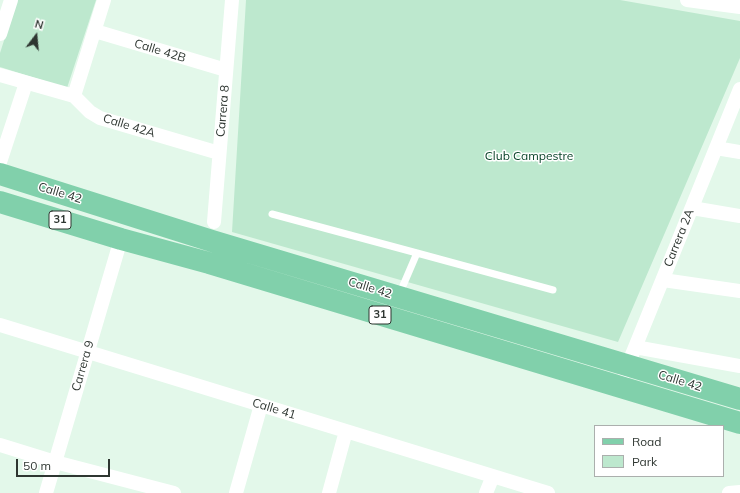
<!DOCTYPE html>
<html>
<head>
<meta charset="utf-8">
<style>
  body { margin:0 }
  #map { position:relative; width:740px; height:493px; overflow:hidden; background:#e3f8ea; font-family:Mulish,sans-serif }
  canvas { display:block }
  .legend { position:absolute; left:594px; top:425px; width:130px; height:52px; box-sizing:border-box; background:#fff; border:1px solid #abafad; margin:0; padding:5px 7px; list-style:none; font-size:12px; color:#2e3631 }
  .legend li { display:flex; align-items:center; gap:8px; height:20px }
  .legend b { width:20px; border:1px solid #abafad }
  .north { position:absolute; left:16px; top:16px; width:40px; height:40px; -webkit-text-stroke:3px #fff; paint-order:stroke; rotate:16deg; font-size:11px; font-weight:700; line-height:16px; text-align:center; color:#2e3631 }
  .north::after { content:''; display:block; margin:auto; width:14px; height:18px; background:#2e3631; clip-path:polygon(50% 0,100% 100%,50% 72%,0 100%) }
  .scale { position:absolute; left:16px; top:459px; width:94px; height:18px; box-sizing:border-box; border:2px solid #2e3631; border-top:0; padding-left:5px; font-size:12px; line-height:14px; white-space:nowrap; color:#2e3631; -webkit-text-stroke:3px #fff; paint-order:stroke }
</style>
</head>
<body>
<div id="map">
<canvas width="740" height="493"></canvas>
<ul class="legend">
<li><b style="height:5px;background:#81d0ab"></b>Road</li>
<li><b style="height:11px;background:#bde8ce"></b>Park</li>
</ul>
<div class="north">N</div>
<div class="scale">50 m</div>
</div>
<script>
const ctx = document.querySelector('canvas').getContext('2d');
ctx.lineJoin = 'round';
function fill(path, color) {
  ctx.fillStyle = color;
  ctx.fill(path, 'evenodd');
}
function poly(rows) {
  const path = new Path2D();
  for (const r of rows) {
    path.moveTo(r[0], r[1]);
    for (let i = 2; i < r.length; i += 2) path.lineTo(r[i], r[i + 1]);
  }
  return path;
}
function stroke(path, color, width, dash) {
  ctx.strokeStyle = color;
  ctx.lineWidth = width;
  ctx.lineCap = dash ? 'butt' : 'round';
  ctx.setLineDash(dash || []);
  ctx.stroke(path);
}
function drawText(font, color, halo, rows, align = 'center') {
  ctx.font = font + ' Mulish,sans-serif';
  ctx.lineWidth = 3;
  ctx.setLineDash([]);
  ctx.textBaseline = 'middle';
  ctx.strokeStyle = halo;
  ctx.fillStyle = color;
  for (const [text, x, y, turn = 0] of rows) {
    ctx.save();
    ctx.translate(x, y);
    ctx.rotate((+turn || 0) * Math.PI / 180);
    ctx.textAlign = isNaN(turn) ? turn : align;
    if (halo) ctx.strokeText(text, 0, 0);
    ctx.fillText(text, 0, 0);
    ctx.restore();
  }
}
fill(poly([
  [17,0,96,0,67,88,0,67,0,53],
  [246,0,620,0,740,21,740,58,618,342,232,232]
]), '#bde8ce');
stroke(poly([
  [272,214,417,253],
  [399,295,417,253,553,290]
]), '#fff', 7);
stroke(poly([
  [687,0,740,7],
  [95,31,226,70],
  [0,34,11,0],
  [0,75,74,96,90,112,100,118,219,153],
  [74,96,104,0],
  [716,148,740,152],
  [0,162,26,83],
  [692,208,740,216],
  [214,222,232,0],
  [663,280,740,291],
  [0,325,548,493],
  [635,347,740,366],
  [625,372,740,89],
  [0,445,55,462,174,493],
  [46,493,121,239],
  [236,493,261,405],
  [329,493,346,431],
  [486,493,493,476],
  [729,493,740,492]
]), '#fff', 14);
stroke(poly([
  [0,174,212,241,740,399],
  [0,202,121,239,209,263,740,423]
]), '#81d0ab', 22);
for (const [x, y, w] of [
  [60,220,22],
  [380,315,22]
]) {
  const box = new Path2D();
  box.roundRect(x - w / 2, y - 9, w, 18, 3);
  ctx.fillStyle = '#fff';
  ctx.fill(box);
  stroke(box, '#2e3631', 1);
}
drawText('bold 11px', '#2e3631', null, [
  ["31",60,220],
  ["31",380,315]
]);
drawText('12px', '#2e3631', '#fff', [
  ["Calle 42B",160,51,17],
  ["Carrera 8",223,111,-85],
  ["Calle 42A",129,126,17],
  ["Calle 42",60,193,17],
  ["Carrera 2A",679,238,-68],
  ["Calle 42",370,288,17],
  ["Carrera 9",83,366,-74],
  ["Calle 42",680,381,17],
  ["Calle 41",274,409,17]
]);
drawText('12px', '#0a442a', '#fff', [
  ["Club Campestre",529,156]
]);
</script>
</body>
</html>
